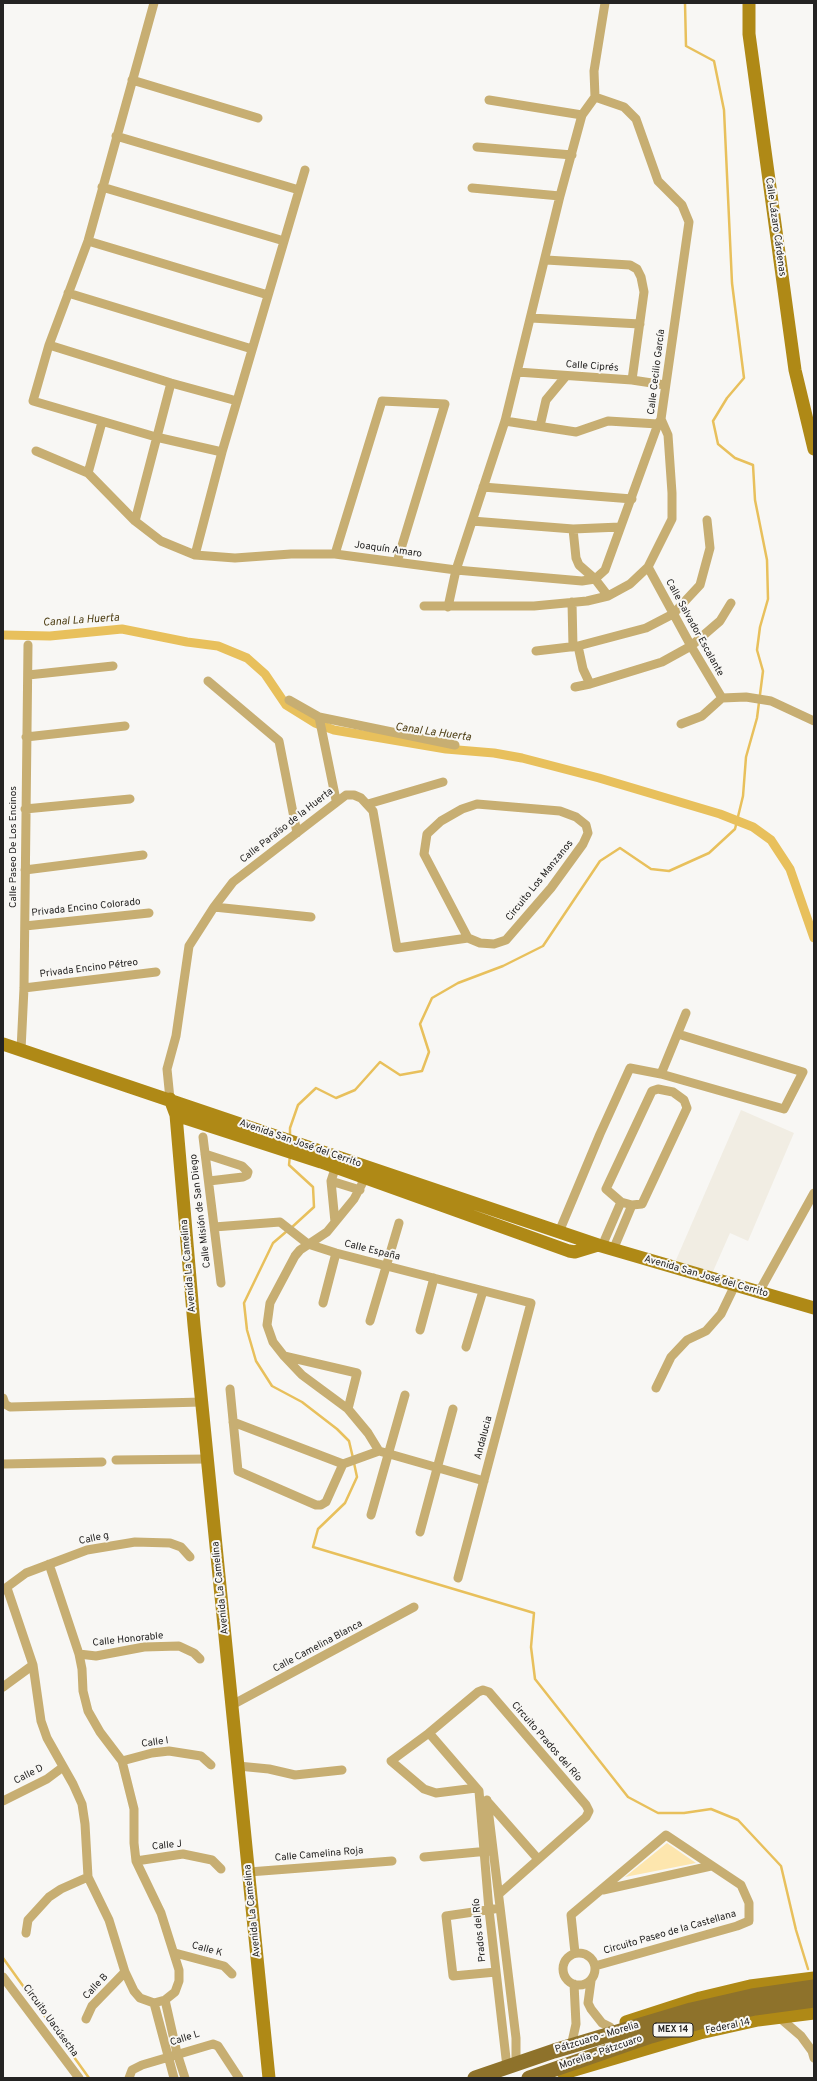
<!DOCTYPE html>
<meta charset="utf-8">
<style>
body{margin:0}
#map{position:relative;width:817px;height:2081px;overflow:hidden;background:#f8f7f4;font-family:Overpass,sans-serif}
canvas{display:block}
.frame{position:absolute;inset:0;border:4px solid #242322;pointer-events:none}
</style>
<div id="map">
<canvas width="817" height="2081"></canvas>
<div class="frame"></div>
</div>
<script>
const context = document.querySelector('canvas').getContext('2d');
context.lineJoin = 'round';
function fill(path, color) {
  context.fillStyle = color;
  context.fill(path, 'evenodd');
}
function toPath(rows) {
  const path = new Path2D();
  for (const r of rows) {
    if (r.length === 3) {
      path.moveTo(r[0] + r[2], r[1]);
      path.arc(r[0], r[1], r[2], 0, 2 * Math.PI);
      continue;
    }
    path.moveTo(r[0], r[1]);
    for (let i = 2; i < r.length; i += 2) path.lineTo(r[i], r[i + 1]);
  }
  return path;
}
function stroke(path, color, width, dash) {
  context.strokeStyle = color;
  context.lineWidth = width;
  context.lineCap = dash ? 'butt' : 'round';
  context.setLineDash(dash || []);
  context.stroke(path);
}
function label(font, color, halo, rows, align = 'center') {
  context.font = font + ' Overpass,sans-serif';
  context.lineWidth = 4;
  context.setLineDash([]);
  context.textBaseline = 'middle';
  context.strokeStyle = halo;
  context.fillStyle = color;
  for (const [text, x, y, turn = 0] of rows) {
    context.save();
    context.translate(x, y);
    context.rotate((+turn || 0) * Math.PI / 180);
    context.textAlign = isNaN(turn) ? turn : align;
    if (halo) context.strokeText(text, 0, 0);
    context.fillText(text, 0, 0);
    context.restore();
  }
}
fill(toPath([
 [741,1110,794,1133,748,1241,730,1233,711,1276,676,1260]
]), '#f1ede3');
fill(toPath([
 [667,1843,696,1863,625,1877]
]), '#fde6ae');
stroke(toPath([
 [290,1136,290,1128,298,1105,316,1088,336,1098,355,1090,380,1062,400,1075,422,1071,429,1052,420,1024,432,998,458,983,503,966,543,946,600,861,620,848,651,869,669,871,709,853,735,829,743,796,746,757,757,718,763,671,757,650,760,627,768,599,767,560,755,500,753,465,735,458,718,444,713,421,727,398,744,378,732,283,724,110,714,61,686,46,685,3],
 [290,1155,289,1165,313,1187,314,1207,291,1228],
 [287,1231,273,1243,244,1303,247,1330,256,1361,272,1386,302,1402,337,1429,349,1441,353,1458],
 [354,1463,357,1477,345,1503,318,1529,313,1547,534,1613,531,1647,535,1679,628,1797,658,1813,684,1813,711,1809,738,1820,781,1866,796,1930,808,1969],
 [3,1958,89,2078]
]), '#e8c05c', 2.5);
stroke(toPath([
 [3,635,50,636,122,629,187,642,218,646,247,658,265,674,286,705,315,723,334,730,446,749,494,753,522,758,599,778,720,814,753,827,771,840,790,869,814,938]
]), '#e8c05c', 9);
stroke(toPath([
 [154,3,88,241,49,345,33,401,156,437,222,452],
 [132,80,258,118],
 [489,100,582,115],
 [116,136,299,190],
 [477,147,572,155],
 [102,187,284,241],
 [472,188,560,196],
 [88,241,268,295],
 [546,260,630,265,637,269,641,277,644,292,632,380],
 [68,293,252,349],
 [531,318,640,324],
 [49,345,171,383,237,401],
 [517,372,632,380,665,385],
 [505,421,576,432,608,421,658,424],
 [540,426,546,400,566,376],
 [36,451,88,473,135,521,161,541,195,555,235,558,291,554,335,554,456,570,582,581,595,579,605,570,658,424,661,419],
 [88,473,102,422],
 [483,487,632,499],
 [135,521,171,383],
 [472,521,573,529,620,527],
 [573,529,576,558,579,565,595,579,608,596],
 [335,554,382,401,445,404,397,562],
 [195,555,222,452,305,170],
 [648,567,691,646,722,698],
 [572,602,573,647],
 [424,606,534,606,587,601,608,596,630,584,648,567,672,519,672,493,668,435,661,419,689,222,682,205,658,181,636,119,624,107,595,97],
 [448,607,456,570,505,421,560,196,582,115,595,97,594,71,605,3],
 [578,646,583,669,590,684],
 [536,651,578,646,646,628,673,614,700,585,710,548,707,520],
 [28,675,113,666],
 [208,681,279,741,297,833],
 [575,687,590,684,662,662,691,646,720,621,731,603],
 [722,698,746,697,771,701,814,721],
 [289,700,319,717,455,745],
 [319,717,336,800],
 [681,724,702,716,722,698],
 [26,737,125,726],
 [368,804,443,782],
 [477,804,560,811,576,817,586,825,588,833,583,844,551,888,506,940,494,944,480,943,468,938,424,854,427,834,441,821,462,809,477,804],
 [25,809,130,799],
 [25,870,143,855],
 [214,907,311,917],
 [25,926,149,913],
 [24,988,156,972],
 [21,1050,24,988,28,645],
 [661,1074,686,1013],
 [658,1089,673,1092,684,1100,687,1108,642,1204,632,1205,621,1202,606,1189,652,1091,658,1089],
 [170,1099,167,1069,176,1036,189,946,214,907,233,882,346,795,354,795,361,798,373,811,397,948,468,938],
 [203,1137,221,1283],
 [205,1154,242,1166,248,1172,247,1175,243,1177,209,1181],
 [363,1173,362,1184,354,1199,327,1232,300,1250,295,1256,270,1303,267,1325,273,1342,284,1356,302,1375,348,1409,368,1433,379,1451],
 [331,1181,360,1190],
 [335,1222,331,1181,337,1163],
 [214,1227,280,1222,308,1244,336,1253,531,1303,458,1578],
 [559,1232,600,1134,630,1068,661,1074,784,1109,803,1072,678,1034],
 [602,1246,621,1202],
 [613,1250,632,1205],
 [759,1292,814,1193],
 [323,1303,336,1253],
 [370,1321,399,1223],
 [420,1330,434,1278],
 [466,1347,483,1291],
 [284,1356,357,1373,348,1409],
 [656,1388,671,1357,687,1340,706,1331,721,1314,735,1285],
 [230,1389,238,1471,316,1505,321,1505,326,1502,343,1464],
 [3,1398,5,1404,10,1407,202,1402],
 [233,1422,343,1464],
 [116,1460,208,1459],
 [3,1464,102,1462],
 [343,1464,379,1451,484,1481],
 [371,1515,405,1395],
 [420,1532,453,1409],
 [7,1588,33,1665,41,1721,47,1738,73,1784,82,1804,85,1824,88,1877,109,1920,125,1972,134,1991,140,1998,154,2003,165,2000,175,1992,179,1981,179,1970,161,1913,136,1861,134,1843,134,1809,122,1761,100,1732,88,1711,83,1691,82,1669,79,1654,49,1564],
 [3,1590,26,1573,87,1550,135,1542,170,1543,181,1547,190,1557],
 [79,1654,96,1656,144,1647,179,1646,194,1653,200,1659],
 [3,1687,33,1665],
 [232,1705,414,1607],
 [429,1733,479,1791],
 [122,1761,152,1753,169,1751,201,1756,211,1765],
 [238,1766,269,1769,295,1775,342,1770],
 [476,1788,436,1793,424,1789,391,1761,429,1733,478,1692,483,1690,489,1692,586,1805,589,1811,586,1817,499,1894],
 [479,1791,489,1910,507,2067],
 [487,1800,516,2038,516,2064],
 [3,1801,47,1779,63,1767],
 [487,1801,538,1859],
 [424,1857,489,1851],
 [136,1861,183,1854,212,1860,221,1869],
 [249,1872,392,1861],
 [603,1890,711,1866],
 [494,1909,446,1916,453,1976,496,1972],
 [26,1933,28,1920,49,1897,61,1889,88,1877],
 [579,1969,16],
 [175,1953,224,1966,232,1974],
 [575,1953,571,1915,666,1835,741,1885,749,1903,749,1921,737,1926,595,1966],
 [3,1977,79,2078],
 [591,1981,588,2003,591,2009,602,2023,610,2027],
 [165,2000,177,2053,185,2078],
 [154,2003,174,2078],
 [780,2018,801,2036,812,2051,814,2058],
 [86,2019,92,2006,125,1972],
 [572,2042,576,2024,574,1984],
 [129,2078,132,2070,142,2065,213,2044,218,2046,239,2078]
]), '#c7ae72', 9);
stroke(toPath([
 [749,3,749,34,795,370,814,449],
 [3,1044,598,1245,814,1308],
 [170,1099,176,1115,194,1325,269,2078],
 [176,1115,321,1162,569,1251,575,1252,598,1245],
 [626,2022,700,1998,750,1986,814,1978],
 [561,2071,571,2071,700,2033,758,2020,814,2013]
]), '#af8916', 13);
stroke(toPath([
 [475,2078,554,2051,691,2010,752,1996,814,1987],
 [529,2078,651,2036,720,2016,755,2008,814,2000]
]), '#8e722b', 15);
for (const [x, y, w] of [
 [673,2030,40]
]) {
  const box = new Path2D();
  box.roundRect(x - w / 2, y - 7, w, 14, 3);
  context.fillStyle = '#f8f7f4';
  context.fill(box);
  stroke(box, '#242322', 1);
}
label('bold 9px', '#242322', null, [
 ["MEX 14",673,2030]
]);
label('10px', '#242322', '#f8f7f4', [
 ["Calle Lázaro Cárdenas",775,227,82],
 ["Calle Ciprés",592,367,4],
 ["Calle Cecilio García",657,372,-83],
 ["Joaquín Amaro",388,550,8],
 ["Calle Salvador Escalante",694,628,61],
 ["Calle Paraíso de la Huerta",287,826,-38],
 ["Calle Paseo De Los Encinos",14,847,-90],
 ["Circuito Los Manzanos",540,881,-51],
 ["Privada Encino Colorado",86,908,-6],
 ["Privada Encino Pétreo",89,969,-7],
 ["Avenida San José del Cerrito",300,1144,19],
 ["Calle Misión de San Diego",201,1211,-97],
 ["Calle España",372,1251,14],
 ["Avenida La Camelina",189,1266,-95],
 ["Avenida San José del Cerrito",706,1277,16],
 ["Andalucia",484,1438,-75],
 ["Calle g",94,1539,-12],
 ["Avenida La Camelina",221,1588,-96],
 ["Calle Honorable",128,1640,-6],
 ["Calle Camelina Blanca",318,1647,-28],
 ["Circuito Prados del Río",546,1742,49],
 ["Calle I",155,1743,-8],
 ["Calle D",29,1775,-27],
 ["Calle J",167,1846,-6],
 ["Calle Camelina Roja",319,1855,-5],
 ["Avenida La Camelina",253,1911,-96],
 ["Prados del Río",480,1930,-96],
 ["Circuito Paseo de la Castellana",670,1933,-16],
 ["Calle K",207,1950,15],
 ["Calle B",96,1987,-47],
 ["Circuito Uacúsecha",50,2021,54],
 ["Federal 14",728,2027,-12],
 ["Pátzcuaro - Morelia",597,2038,-17],
 ["Calle L",185,2039,-18],
 ["Morelia - Pátzcuaro",601,2053,-19]
]);
label('italic 11px', '#4b3b10', '#f8f7f4', [
 ["Canal La Huerta",81,621,-4],
 ["Canal La Huerta",433,733,8]
]);
</script>
